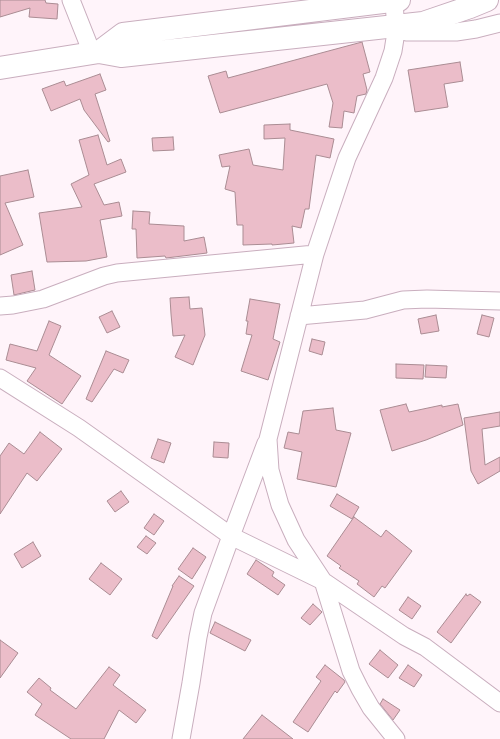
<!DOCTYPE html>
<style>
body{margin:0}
canvas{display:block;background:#fff4fa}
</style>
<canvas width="500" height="739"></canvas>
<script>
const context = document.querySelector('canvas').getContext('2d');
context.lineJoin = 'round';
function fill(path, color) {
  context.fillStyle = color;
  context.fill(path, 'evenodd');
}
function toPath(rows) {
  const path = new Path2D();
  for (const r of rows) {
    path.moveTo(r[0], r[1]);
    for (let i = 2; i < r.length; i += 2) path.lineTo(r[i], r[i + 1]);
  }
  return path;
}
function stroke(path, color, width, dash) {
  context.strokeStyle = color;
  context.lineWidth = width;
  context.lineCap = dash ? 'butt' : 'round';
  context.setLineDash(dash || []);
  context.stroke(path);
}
const building = toPath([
 [0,0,45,0,46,3,58,4,57,19,29,17,30,8,0,17,0,0],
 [362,42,370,72,363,74,367,90,366,94,357,96,354,113,344,111,342,128,329,127,333,103,327,84,220,113,208,76,226,71,228,78,362,42],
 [460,62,463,81,444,84,448,107,415,112,408,70,460,62],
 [100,74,106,90,95,94,110,141,108,142,84,110,80,99,51,111,42,89,64,81,66,86,100,74],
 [290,124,290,130,334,139,330,158,316,155,309,209,305,209,301,228,292,226,294,243,272,245,272,244,243,245,243,225,237,225,235,192,225,189,230,166,222,167,219,155,249,149,253,165,283,170,285,138,264,139,264,125,290,124],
 [98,135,107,165,121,159,126,172,94,184,104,205,119,202,122,216,100,220,107,257,86,261,47,262,39,213,82,207,71,184,89,175,79,140,98,135],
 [173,137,174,150,153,151,152,138,173,137],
 [28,170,34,197,5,203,23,245,0,255,0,176,28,170],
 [133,211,150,212,149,224,184,226,184,241,204,237,207,253,166,258,165,256,137,258,136,229,132,229,133,211],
 [32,271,35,290,14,295,11,275,32,271],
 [189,297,190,309,202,308,205,335,193,365,175,357,185,335,173,336,171,314,170,298,189,297],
 [250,299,280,304,273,339,280,342,268,380,241,371,252,335,246,334,248,321,246,321,250,299],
 [112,311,120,327,107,333,99,317,112,311],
 [436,315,439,331,421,334,418,319,436,315],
 [482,315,494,318,489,337,477,334,482,315],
 [49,321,61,326,49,355,81,376,62,404,27,381,36,368,6,360,10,344,37,351,49,321],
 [312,339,325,342,322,355,309,351,312,339],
 [106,351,129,360,123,373,114,369,92,402,86,399,106,351],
 [396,364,424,365,423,379,396,378,396,364],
 [426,365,447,366,446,378,425,377,426,365],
 [406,404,409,412,442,405,442,407,458,404,463,425,426,440,392,451,380,410,406,404],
 [333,408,336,430,351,433,336,487,297,479,302,452,284,448,288,432,299,434,303,411,333,408],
 [500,412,500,426,482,429,485,465,500,457,500,471,478,484,471,471,464,418,500,412],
 [40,432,62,449,37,481,27,473,0,514,0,456,9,443,24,454,40,432],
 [158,439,171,443,164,463,151,458,158,439],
 [214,442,229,443,228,458,213,457,214,442],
 [121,491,129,502,115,512,107,501,121,491],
 [337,494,359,507,352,519,330,506,337,494],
 [154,514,164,521,154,535,144,528,154,514],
 [354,517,381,537,386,530,412,551,385,588,382,586,374,597,357,584,359,581,339,568,341,566,327,556,354,517],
 [146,536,156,543,147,554,137,547,146,536],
 [33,542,41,556,22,568,14,554,33,542],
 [193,548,206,557,192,579,178,569,193,548],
 [256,560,274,572,272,576,285,585,278,595,247,574,256,560],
 [101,563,122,579,110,595,89,579,101,563],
 [179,576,194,586,157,639,152,636,173,586,172,586,179,576],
 [466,594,467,596,470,594,481,602,451,643,437,632,466,594],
 [408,597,421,606,412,619,399,610,408,597],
 [313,604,322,612,310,625,301,618,313,604],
 [215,622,251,640,245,651,210,633,215,622],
 [0,640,18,653,0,678,0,640],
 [380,650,398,665,388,678,369,664,380,650],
 [325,665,344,680,345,682,337,693,335,691,308,732,293,722,321,681,316,677,325,665],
 [408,665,422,675,414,687,399,678,408,665],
 [109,667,120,675,113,685,146,710,136,723,119,710,104,739,71,739,35,715,42,704,27,692,39,678,51,688,50,690,76,709,109,667],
 [383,699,400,710,393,720,380,704,383,699],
 [262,715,293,739,243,739,262,715]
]);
fill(building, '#ebbdc9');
stroke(building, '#aa8c93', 1);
const minor = toPath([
 [71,0,92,53],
 [394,1,396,32,393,51,384,78,347,158,315,254,268,439,270,470,280,505,296,540,323,581,404,636,425,647,500,703],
 [406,32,456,32,476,29,500,23],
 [0,306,13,305,43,299,104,276,117,273,315,254],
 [299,316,365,310,403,300,427,299,500,301],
 [0,378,79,428,231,536,323,581,351,671,360,689,371,708,396,739],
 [181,739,191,683,198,637,203,613,231,536,266,443]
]);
const major = toPath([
 [99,52,123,34,399,0],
 [0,68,99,52,121,56,423,23,470,7,487,0]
]);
stroke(minor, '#c9aebe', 19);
stroke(major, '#c9aebe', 24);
stroke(minor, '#fff', 17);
stroke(major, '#fff', 22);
</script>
